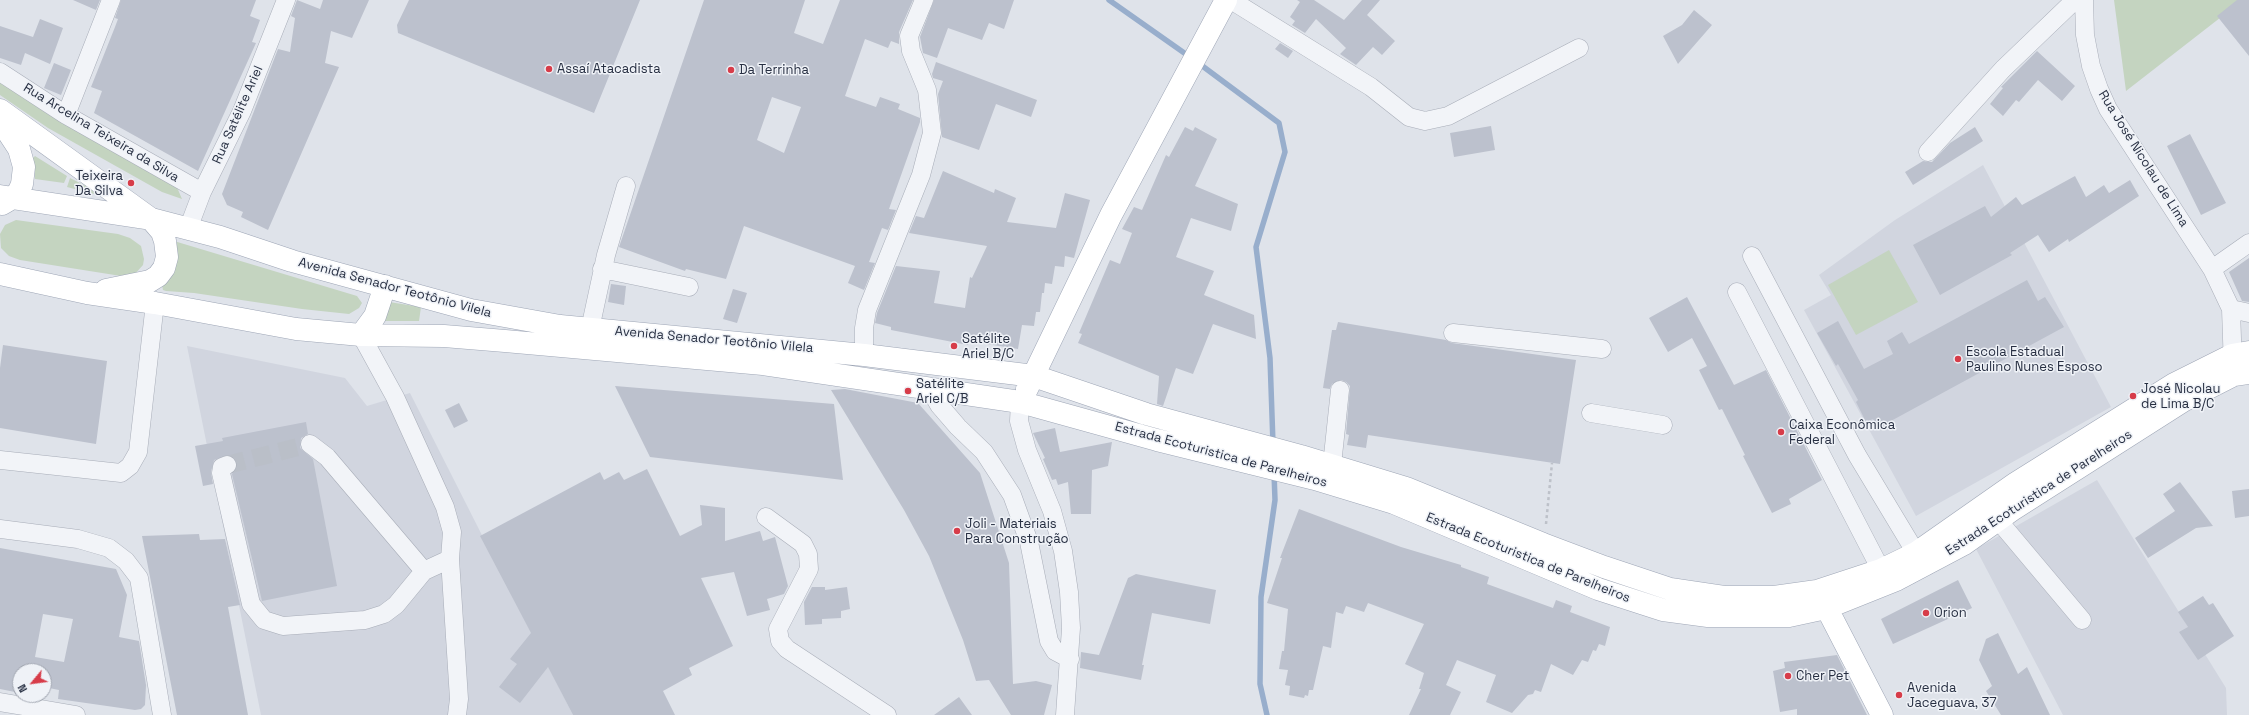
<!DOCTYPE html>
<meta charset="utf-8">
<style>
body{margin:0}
#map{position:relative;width:2249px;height:715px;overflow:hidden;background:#dfe3ea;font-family:"Space Grotesk",sans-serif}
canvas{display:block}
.north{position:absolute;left:12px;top:663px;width:40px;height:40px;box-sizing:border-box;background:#eff2f7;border:1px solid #9fa4af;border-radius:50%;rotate:241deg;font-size:11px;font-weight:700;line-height:16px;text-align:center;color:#272f42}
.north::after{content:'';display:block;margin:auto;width:14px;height:18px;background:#d73c49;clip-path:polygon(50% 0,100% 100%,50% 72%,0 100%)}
</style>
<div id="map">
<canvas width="2249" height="715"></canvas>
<div class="north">N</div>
</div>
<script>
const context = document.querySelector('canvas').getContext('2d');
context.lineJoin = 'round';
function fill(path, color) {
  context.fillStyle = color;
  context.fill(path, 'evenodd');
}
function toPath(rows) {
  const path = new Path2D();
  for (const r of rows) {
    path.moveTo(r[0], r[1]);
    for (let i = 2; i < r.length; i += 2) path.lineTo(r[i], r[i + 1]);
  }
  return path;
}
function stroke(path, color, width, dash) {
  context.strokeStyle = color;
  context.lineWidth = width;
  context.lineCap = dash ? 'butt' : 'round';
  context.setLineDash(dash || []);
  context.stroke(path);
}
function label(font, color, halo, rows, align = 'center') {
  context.font = font + ' "Space Grotesk",sans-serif';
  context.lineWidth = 3;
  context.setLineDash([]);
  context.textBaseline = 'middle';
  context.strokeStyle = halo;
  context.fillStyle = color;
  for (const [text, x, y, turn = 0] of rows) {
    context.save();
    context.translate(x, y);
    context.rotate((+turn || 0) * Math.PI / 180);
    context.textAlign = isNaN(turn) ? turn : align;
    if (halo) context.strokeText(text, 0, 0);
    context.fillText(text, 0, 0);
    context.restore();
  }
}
fill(toPath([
 [1983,165,2111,407,1916,516,1804,310,1831,295,1819,275,1895,220],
 [187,346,345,378,367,406,410,393,573,715,261,715],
 [2097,480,2226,688,2227,715,2063,715,1976,549]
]), '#d1d5df');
fill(toPath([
 [2114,0,2243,0,2126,91],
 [0,79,176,185,182,199,162,192,48,128,0,95],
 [35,156,67,176,64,183,35,179,33,158],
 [70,178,102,194,102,196,67,187],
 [16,220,118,234,130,238,141,246,144,259,143,265,134,275,121,276,20,260,9,256,1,248,0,234,5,225],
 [174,241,357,296,362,303,359,308,349,314,302,309,194,293,166,291,163,290,162,285],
 [1889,250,1918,302,1856,335,1828,285],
 [389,302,421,307,419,321,384,321]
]), '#c4d4c0');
stroke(toPath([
 [1109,0,1190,57],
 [1197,62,1279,123,1285,152,1256,247,1270,358,1273,444],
 [1267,715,1260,684,1261,597,1275,500,1274,473]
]), '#98aecc', 5.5);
fill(toPath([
 [73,0,100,0,96,10],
 [121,0,256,0,250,16,260,20,252,42,256,43,198,171,94,113,102,91,91,87,115,27,118,19,115,18],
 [297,0,320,9,323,0,369,0,352,38,331,31,325,63,339,67,268,230,241,217,243,212,227,205,222,194,278,49,290,52,295,18,291,16],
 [409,0,640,0,594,113,398,33,397,25],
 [704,0,805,0,794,33,823,44,840,0,913,0,899,32,899,44,891,41,888,48,865,39,845,96,876,107,880,97,900,104,898,109,920,118,920,122,889,209,896,210,888,230,882,228,869,262,875,263,864,290,848,283,855,266,744,226,726,279,686,269,685,271,619,247],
 [772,97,801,107,784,153,757,140],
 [934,0,1014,0,1004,29,989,23,982,40,948,28,937,58,923,53,920,37],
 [1297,0,1314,0,1344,20,1362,0,1380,0,1367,15,1395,41,1382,55,1373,47,1356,65,1340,54,1346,48,1316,19,1305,33,1292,25,1295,21,1290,17,1300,2],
 [2237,0,2249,0,2249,56,2217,16],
 [1694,10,1712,25,1678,64,1663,36,1682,25],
 [40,19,63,28,50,64,25,53,21,65,0,58,0,26,33,37],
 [1280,43,1293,51,1288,58,1275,49],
 [2037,51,2075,86,2062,101,2038,80,2019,102,2016,100,2003,116,1990,104,2003,88,2001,87],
 [936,62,1037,100,1031,117,996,104,979,150,942,137,938,94,943,81,933,78,932,74],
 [54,63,71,70,61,95,44,88],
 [1491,126,1495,150,1454,157,1450,133],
 [1185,127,1193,131,1195,127,1217,139,1195,186,1238,204,1231,231,1191,218,1176,257,1214,271,1204,295,1254,315,1256,339,1213,324,1193,374,1176,368,1163,406,1157,404,1159,376,1078,343,1082,334,1079,333,1110,260,1120,264,1132,233,1122,229,1134,207,1142,210,1166,155,1169,157],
 [1975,127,1983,141,1913,185,1905,172,1923,161,1932,162,1950,143],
 [2190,134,2226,203,2201,215,2167,146],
 [943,171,994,193,995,189,1016,198,1007,222,1056,228,1065,193,1090,200,1074,258,1065,256,1064,267,1055,266,1052,284,1045,283,1044,293,1042,293,1040,312,1036,312,1034,326,1022,325,1018,349,969,341,968,345,891,330,891,327,875,323,877,313,896,266,940,271,934,303,965,308,970,277,972,278,987,246,909,233,916,216,924,218],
 [2075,176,2086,197,2104,185,2109,193,2130,180,2139,196,2069,242,2068,239,2049,252,2038,235,2010,253,2012,255,1940,295,1913,245,1985,206,1991,217,2016,197,2022,205],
 [2249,258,2249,302,2242,301,2229,272],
 [2027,280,2038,301,2045,297,2064,327,1878,428,1873,419,1866,422,1856,402,1858,400,1838,364,1836,366,1817,333,1838,321,1864,369,1893,354,1887,341,1902,332,1909,344],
 [611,284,626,286,624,305,608,302],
 [733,289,747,293,737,323,723,319],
 [1687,297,1734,385,1766,370,1822,480,1789,499,1791,504,1772,513,1743,456,1745,455,1722,409,1719,410,1699,370,1707,366,1692,338,1668,352,1649,318],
 [1338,322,1446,340,1452,343,1576,360,1560,464,1368,435,1366,448,1347,445,1349,435,1346,434,1350,386,1346,382,1341,380,1332,384,1330,389,1323,388,1332,330,1336,330],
 [3,345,107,361,96,444,0,428,0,368],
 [615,386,834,404,843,480,650,457],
 [845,389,918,403,980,473,1009,563,1013,684,1036,681,1052,685,1044,715,1011,715,989,680,976,681,963,640,929,556,904,510,831,390],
 [459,403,468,421,454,428,445,410],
 [306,422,308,434,301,438,300,448,313,459,337,586,262,601,232,474,237,467,237,461,228,455,214,460,211,472,213,484,203,486,195,446,223,441,222,438],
 [1055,428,1060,452,1112,442,1108,466,1092,470,1091,514,1071,514,1068,482,1058,485,1056,479,1052,480,1043,459,1045,458,1033,433],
 [647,469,680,536,702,525,700,505,725,508,725,541,760,531,763,541,775,537,788,586,784,594,767,599,770,610,747,616,734,572,701,578,733,646,689,668,692,675,663,691,675,715,573,715,548,667,520,703,499,687,517,664,510,659,531,633,480,536,600,472,604,480,619,472,624,480],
 [2180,482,2213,526,2196,528,2148,558,2135,538,2175,511,2163,494],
 [2249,489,2249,516,2235,518,2232,491],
 [1299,509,1401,547,1461,565,1461,567,1489,577,1487,584,1553,608,1556,600,1572,606,1570,612,1610,627,1605,646,1599,644,1596,651,1593,650,1588,662,1582,660,1573,675,1551,664,1541,692,1535,690,1533,694,1528,695,1512,713,1486,702,1496,675,1457,660,1446,685,1461,692,1450,715,1409,715,1421,689,1419,689,1424,673,1405,664,1424,624,1368,603,1364,612,1346,606,1343,614,1336,612,1331,648,1323,646,1313,690,1309,690,1308,696,1305,695,1304,698,1289,695,1290,686,1285,685,1288,670,1279,669,1282,651,1284,651,1288,609,1267,603,1282,558,1280,558],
 [199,534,200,540,225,539,240,605,228,607,248,715,177,715,142,536],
 [0,548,116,569,127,595,119,637,139,641,146,685,145,705,141,709,135,710,58,699,59,690,44,687,44,671,20,671,20,693,0,689],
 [43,614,73,619,64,662,35,657],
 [1136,574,1216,590,1210,624,1152,613,1142,665,1144,665,1141,680,1080,668,1081,652,1099,655,1128,578],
 [1958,580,1972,608,1893,644,1881,619],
 [812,587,825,587,825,590,847,587,850,609,841,611,841,618,822,619,822,624,805,625,804,602],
 [2203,596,2209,605,2213,603,2234,636,2198,660,2179,632,2188,627,2178,612],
 [1998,633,2018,674,2027,667,2050,715,2001,715,1986,691,1992,686,1979,660,1986,639],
 [1837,655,1867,715,1797,715,1797,709,1780,712,1773,671,1785,668,1784,662],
 [959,697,972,715,934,715]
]), '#bcc1cd');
stroke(toPath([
 [227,465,310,444]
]), '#babfc8', 18, [18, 9]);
const minor = toPath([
 [1231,0,1371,87,1409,117,1425,121,1448,116,1579,48],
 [2084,0,2085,35,2091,66,2099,89,2108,109,2212,269,2231,309,2233,368],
 [0,72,66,115,202,192],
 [66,115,111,0],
 [1928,152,2003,69,2075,0],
 [188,229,202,192,242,111,286,0],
 [1752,256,1857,455,1916,553],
 [602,269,689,287],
 [2212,269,2249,243],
 [1737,292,1881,570],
 [2231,309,2249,313],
 [590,329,606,255,626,186],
 [1453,333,1602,349],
 [361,335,395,397,445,507,452,532,450,559,459,699,457,715],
 [864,355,864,328,867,310,921,175,932,133,927,90,911,51,909,36,924,0],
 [929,388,939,405,958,427,984,452,1012,495,1029,542,1049,641,1055,651,1070,659],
 [1020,402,1019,421,1027,450,1052,511,1063,551,1069,592,1071,628,1065,715],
 [1591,413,1663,425],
 [310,444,327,457,424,571],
 [0,460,121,473,130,466,138,452,155,303],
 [227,465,222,467,221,473,251,604,264,620,283,626,365,620,384,614,396,605,424,571,450,559],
 [1332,465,1340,390],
 [766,517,803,544,808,554,809,569,778,629,780,641,787,649,887,715],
 [1998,520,2082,620],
 [0,529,78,539,109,548,126,561,139,578,162,715],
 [0,702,76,715]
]);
const major = toPath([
 [0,110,151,219,162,232,165,241,167,257,164,268,158,276,150,281,106,290],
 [0,120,19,149,24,167,22,184,19,191,14,197,2,204],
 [0,196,151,219,220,237,292,261,471,310,560,326,864,355,1034,376,1146,414,1301,456,1406,488,1543,544,1604,567,1670,589,1724,597,1774,597,1817,591,1881,570,1916,553,2016,483,2174,384,2232,355,2249,352],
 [0,274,87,293,155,303,296,329,361,335,444,336,505,341,763,364,1020,402,1157,440,1315,479,1394,503,1598,589,1663,610,1708,616,1789,616,1826,608,1896,580,1964,544,2012,510,2183,401,2234,375,2249,373],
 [361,335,375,316,385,286],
 [1027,389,1111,215,1226,0],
 [1820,595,1882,715]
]);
stroke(minor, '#a8adb8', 19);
stroke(major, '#9ea6b6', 23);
stroke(toPath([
 [1546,524,1552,463]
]), '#bdc1c9', 2.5, [3, 3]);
stroke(minor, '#f2f4f8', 18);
stroke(major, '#fff', 22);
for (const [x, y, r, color] of [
 [549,69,4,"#d73c49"],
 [731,70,4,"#d73c49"],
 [131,183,4,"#d73c49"],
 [954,346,4,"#d73c49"],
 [1958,359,4,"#d73c49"],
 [908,391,4,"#d73c49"],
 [2133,396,4,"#d73c49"],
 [1781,432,4,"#d73c49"],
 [957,531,4,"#d73c49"],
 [1926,613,4,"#d73c49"],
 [1788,676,4,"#d73c49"],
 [1899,695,4,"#d73c49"]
]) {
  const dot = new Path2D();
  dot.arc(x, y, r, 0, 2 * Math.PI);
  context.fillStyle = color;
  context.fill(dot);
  stroke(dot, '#eff2f7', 1.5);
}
label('13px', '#272f42', '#eff2f7', [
 ["Assaí Atacadista",557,69],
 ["Da Terrinha",739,70],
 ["Teixeira",123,176,"right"],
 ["Da Silva",123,191,"right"],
 ["Satélite",962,339],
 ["Ariel B/C",962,354],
 ["Escola Estadual",1966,352],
 ["Paulino Nunes Esposo",1966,367],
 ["Satélite",916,384],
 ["Ariel C/B",916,399],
 ["José Nicolau",2141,389],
 ["de Lima B/C",2141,404],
 ["Caixa Econômica",1789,425],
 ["Federal",1789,440],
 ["Joli - Materiais",965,524],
 ["Para Construção",965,539],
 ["Orion",1934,613],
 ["Cher Pet",1796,676],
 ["Avenida",1907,688],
 ["Jaceguava, 37",1907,703]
], 'left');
label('13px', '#272f42', '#eff2f7', [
 ["Rua Satélite Ariel",238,115,-66],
 ["Rua Arcelina Teixeira da Silva",101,133,31],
 ["Rua José Nicolau de Lima",2143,159,58],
 ["Avenida Senador Teotônio Vilela",395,288,15],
 ["Avenida Senador Teotônio Vilela",714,340,5],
 ["Estrada Ecoturistica de Parelheiros",1221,455,15],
 ["Estrada Ecoturistica de Parelheiros",2039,493,-33],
 ["Estrada Ecoturistica de Parelheiros",1528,558,22]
]);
</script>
